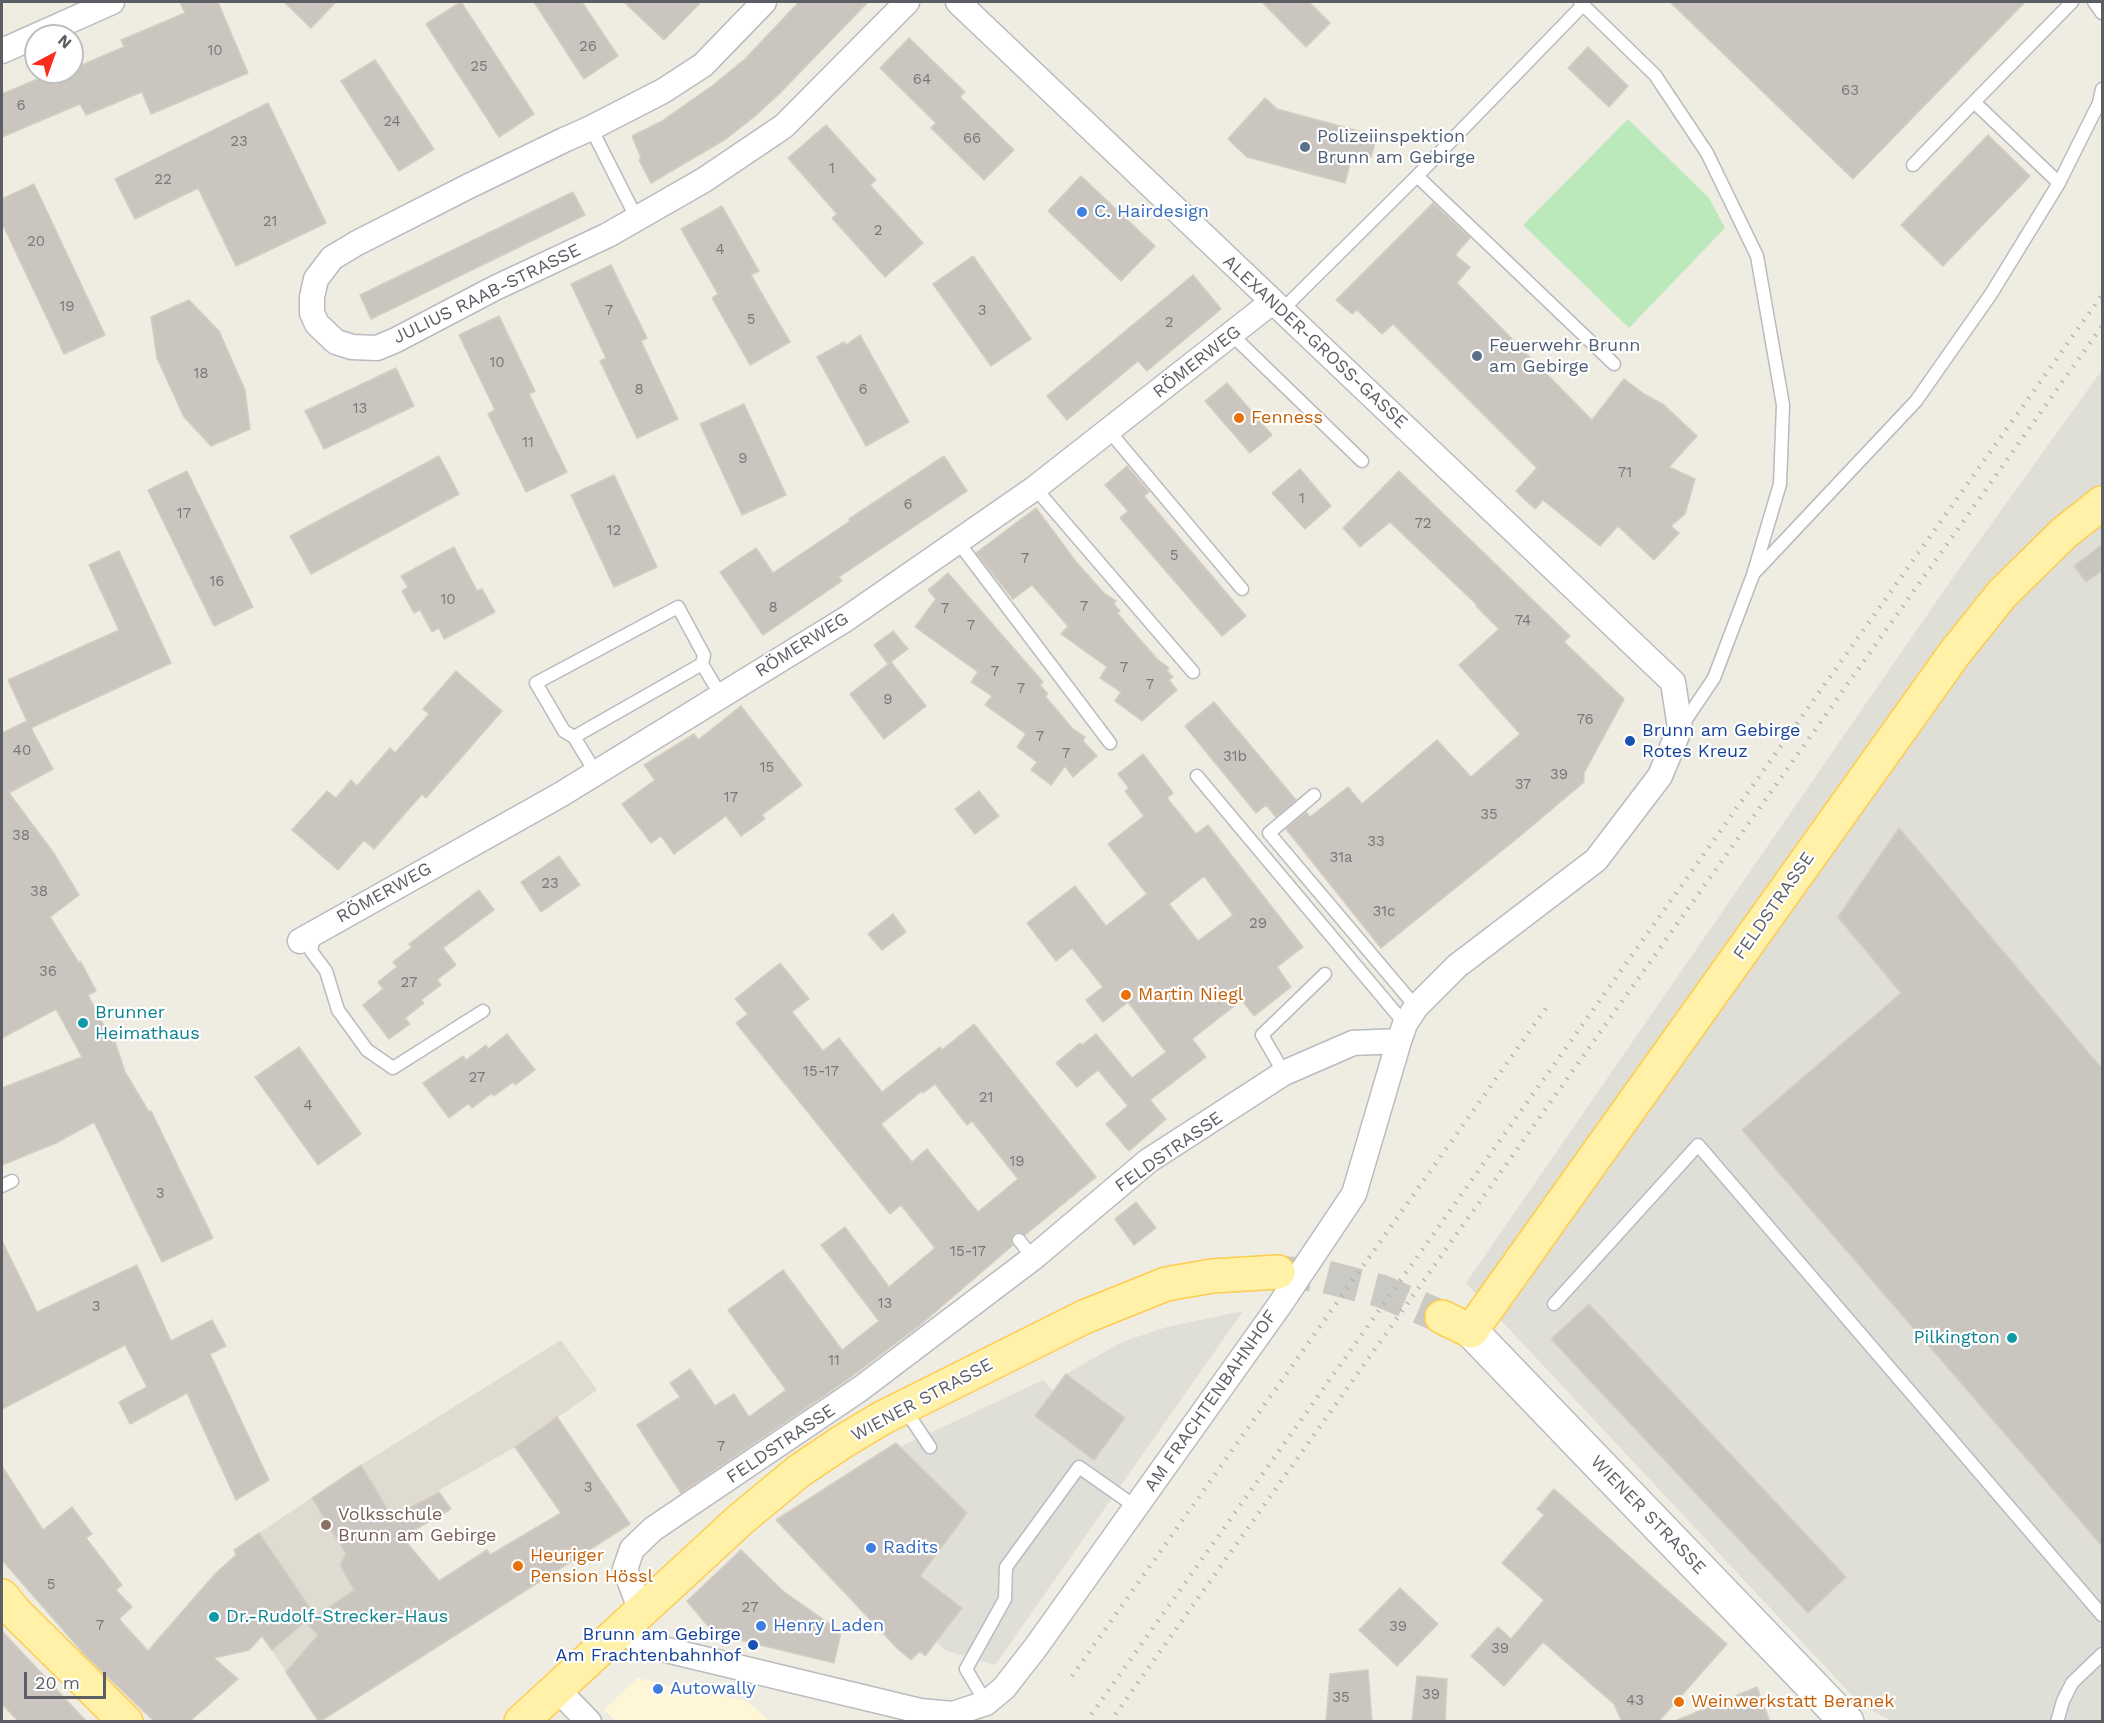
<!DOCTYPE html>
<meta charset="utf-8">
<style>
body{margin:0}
#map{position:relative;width:2104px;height:1723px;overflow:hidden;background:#efece2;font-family:"Work Sans",sans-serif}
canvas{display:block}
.frame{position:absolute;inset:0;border:3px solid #5b5f65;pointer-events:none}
.north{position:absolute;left:24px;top:24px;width:60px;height:60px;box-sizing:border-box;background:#fff;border:2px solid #bdbfc1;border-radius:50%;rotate:41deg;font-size:16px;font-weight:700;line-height:24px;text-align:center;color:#5b5f65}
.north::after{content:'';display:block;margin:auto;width:21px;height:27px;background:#f92e1e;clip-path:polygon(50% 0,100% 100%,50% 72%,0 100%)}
.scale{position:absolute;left:24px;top:1672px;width:82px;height:27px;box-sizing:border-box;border:3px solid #5b5f65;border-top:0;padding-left:8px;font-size:18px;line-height:21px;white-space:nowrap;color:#5b5f65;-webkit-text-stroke:4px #fff;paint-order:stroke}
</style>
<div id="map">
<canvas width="2104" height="1723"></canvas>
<div class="frame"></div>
<div class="north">N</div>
<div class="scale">20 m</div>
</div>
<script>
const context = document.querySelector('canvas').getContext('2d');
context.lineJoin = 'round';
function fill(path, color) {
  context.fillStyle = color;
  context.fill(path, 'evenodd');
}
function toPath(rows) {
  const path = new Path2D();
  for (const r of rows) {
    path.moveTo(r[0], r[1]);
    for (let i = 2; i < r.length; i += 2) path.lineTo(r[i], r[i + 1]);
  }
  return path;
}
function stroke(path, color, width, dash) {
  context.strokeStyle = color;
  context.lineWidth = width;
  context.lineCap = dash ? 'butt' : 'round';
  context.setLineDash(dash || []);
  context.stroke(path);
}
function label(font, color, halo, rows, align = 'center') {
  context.font = font + ' "Work Sans",sans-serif';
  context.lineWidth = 4.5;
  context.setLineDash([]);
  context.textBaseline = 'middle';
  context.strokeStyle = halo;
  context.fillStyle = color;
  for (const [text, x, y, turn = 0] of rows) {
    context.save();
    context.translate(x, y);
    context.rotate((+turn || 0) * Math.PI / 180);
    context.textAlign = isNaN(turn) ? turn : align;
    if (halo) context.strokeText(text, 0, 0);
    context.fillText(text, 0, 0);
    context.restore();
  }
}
fill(toPath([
 [637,1678,747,1701,769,1721,616,1721,604,1710]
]), '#fff6d7');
fill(toPath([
 [2102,370,2102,1721,1892,1721,1861,1705,1466,1283,1954,576],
 [1243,1311,995,1665,945,1650,897,1607,900,1447,1043,1380,1053,1391,1066,1374,1122,1342,1167,1327]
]), '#dfded7');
fill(toPath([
 [561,1340,597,1390,515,1447,392,1517,448,1640,319,1721,219,1571,238,1557,234,1550,259,1533,361,1465]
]), '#dfdbd1');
fill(toPath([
 [1628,119,1709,198,1725,228,1629,328,1523,225]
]), '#bce9bc');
const building = toPath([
 [180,2,218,2,248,73,151,114,142,92,86,115,80,104,2,137,2,94,40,78,37,72,72,72,72,69,124,47,121,40,185,13,180,2],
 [284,2,336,2,311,28,284,2],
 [461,2,534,114,499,137,426,24,461,2],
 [534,2,582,2,618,56,584,79,534,2],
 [624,2,701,2,664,40,624,2],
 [799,2,868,2,779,94,755,116,726,139,651,183,639,160,641,158,632,136,662,121,712,86,745,59,799,2],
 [1262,2,1309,2,1330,23,1306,47,1262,2],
 [1670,2,2025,2,1853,179,1670,2],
 [909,38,965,92,960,97,1014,150,984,180,931,128,936,123,880,68,909,38],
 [1588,47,1628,86,1609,107,1568,68,1588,47],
 [375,60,434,149,399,171,341,81,375,60],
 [1265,98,1277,109,1377,136,1371,157,1362,155,1360,163,1351,160,1345,183,1247,157,1228,139,1265,98],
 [268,103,326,223,236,266,198,188,135,219,115,179,268,103],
 [826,125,876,180,870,185,923,243,885,277,832,218,837,214,788,158,826,125],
 [1988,135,2030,176,1943,266,1901,225,1988,135],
 [1081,176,1155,246,1121,281,1048,211,1081,176],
 [34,184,105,335,64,354,2,223,2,199,34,184],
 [573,192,585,215,371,319,360,295,573,192],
 [1433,203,1470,238,1455,255,1470,267,1457,283,1592,420,1624,379,1644,394,1664,405,1697,436,1669,467,1695,479,1685,514,1671,526,1679,533,1654,560,1618,526,1600,546,1543,500,1535,509,1516,491,1537,468,1393,324,1382,334,1357,310,1352,314,1336,300,1433,203],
 [722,206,759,271,751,275,790,342,750,365,712,298,718,294,681,229,722,206],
 [973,256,1031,339,991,366,933,284,973,256],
 [611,265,647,338,641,341,678,419,637,438,600,361,606,358,571,284,611,265],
 [1193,275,1221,309,1147,371,1138,361,1067,420,1047,396,1193,275],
 [189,300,219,331,245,390,250,429,211,446,184,417,157,358,151,317,189,300],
 [499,316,535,391,529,394,567,472,526,492,488,414,495,410,459,335,499,316],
 [860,335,909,422,866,446,817,357,844,342,846,345,860,335],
 [396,368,414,406,324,449,305,411,396,368],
 [1227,383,1272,435,1250,453,1205,401,1227,383],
 [744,404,786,495,742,515,700,424,744,404],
 [439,456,459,494,311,574,290,536,439,456],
 [944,456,967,491,839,577,842,581,763,635,720,572,756,548,773,573,850,521,849,519,944,456],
 [1127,466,1149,492,1144,496,1246,616,1222,636,1120,518,1128,511,1105,485,1127,466],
 [1300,469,1331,506,1305,529,1272,493,1300,469],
 [187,471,253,607,214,626,148,490,187,471],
 [1399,471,1570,636,1564,642,1624,699,1584,773,1584,782,1520,836,1381,948,1286,829,1306,812,1310,817,1348,787,1362,804,1437,740,1471,777,1520,734,1459,665,1499,629,1476,606,1477,605,1390,522,1360,547,1343,528,1399,471],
 [614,475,657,567,614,587,571,495,614,475],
 [1036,508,1077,563,1104,593,1116,601,1114,604,1120,611,1117,613,1157,659,1169,668,1167,671,1173,677,1169,680,1177,690,1142,721,1115,701,1121,692,1100,678,1107,667,1061,634,1068,626,1032,585,1013,599,976,553,1036,508],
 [2103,544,2103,570,2086,582,2074,566,2103,544],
 [454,547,477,591,482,589,495,612,444,639,439,628,432,632,420,610,414,613,402,591,408,587,401,576,454,547],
 [119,551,171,663,31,728,53,769,9,793,53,852,79,895,50,917,79,963,81,962,96,991,88,995,113,1043,115,1042,125,1072,149,1112,151,1111,213,1238,162,1262,94,1122,56,1143,2,1165,2,1088,82,1057,56,1009,2,1038,2,733,27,721,8,680,119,630,89,565,119,551],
 [948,573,1043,682,1040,685,1048,694,1045,696,1072,728,1085,737,1083,741,1097,756,1073,777,1065,766,1051,785,1031,770,1037,762,1017,747,1026,734,985,705,992,696,971,682,978,672,915,627,936,599,928,590,948,573],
 [893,631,908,649,888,664,874,645,893,631],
 [891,662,926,706,884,739,850,694,891,662],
 [456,671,502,711,426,798,422,794,374,849,364,840,338,870,292,830,327,791,336,798,351,780,357,786,390,748,395,753,429,714,423,709,456,671],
 [1214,702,1296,800,1276,817,1266,805,1256,813,1185,726,1214,702],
 [741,706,802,785,762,815,765,819,741,836,726,816,674,854,661,836,651,843,622,804,655,780,644,765,694,734,698,740,741,706],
 [1143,754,1173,793,1167,798,1196,834,1208,825,1303,947,1277,967,1291,987,1254,1016,1242,1000,1192,1039,1206,1057,1150,1100,1166,1119,1129,1151,1106,1124,1128,1106,1098,1070,1077,1087,1056,1063,1080,1043,1082,1045,1096,1034,1132,1078,1166,1052,1128,1002,1103,1022,1086,1000,1103,987,1072,948,1056,961,1027,923,1075,886,1106,926,1147,894,1108,844,1144,816,1125,791,1129,788,1118,774,1143,754],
 [1204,876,1233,915,1198,941,1169,904,1204,876],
 [979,791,999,816,975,834,955,809,979,791],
 [1899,828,2103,1070,2103,1547,1742,1130,1901,993,1838,917,1899,828],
 [559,856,580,885,541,912,521,882,559,856],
 [479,890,494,910,443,948,456,965,437,980,441,985,421,1000,424,1003,405,1018,410,1024,389,1039,363,1005,383,989,378,982,397,967,393,962,412,947,409,944,479,890],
 [893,914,906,932,882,950,868,934,893,914],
 [780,963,809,999,792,1012,823,1051,839,1038,882,1092,940,1047,942,1050,974,1024,1096,1177,1025,1235,1018,1232,1014,1234,1011,1241,1013,1245,920,1325,847,1380,681,1493,637,1425,680,1397,670,1383,690,1369,715,1406,734,1394,749,1417,786,1390,728,1310,783,1270,842,1350,879,1321,821,1245,845,1227,889,1287,935,1248,901,1205,890,1214,736,1023,748,1014,735,999,780,963],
 [935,1084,967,1125,972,1121,1018,1179,978,1212,927,1149,912,1162,881,1124,922,1091,923,1093,935,1084],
 [507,1034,535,1070,515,1085,513,1082,494,1096,492,1093,472,1108,469,1103,449,1118,423,1083,463,1056,466,1060,486,1045,488,1049,507,1034],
 [299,1047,361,1134,318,1165,255,1077,299,1047],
 [1136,1202,1156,1228,1134,1245,1115,1219,1136,1202],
 [2,1241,37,1312,137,1265,171,1341,212,1320,226,1346,210,1354,269,1480,236,1500,187,1393,130,1424,119,1402,147,1387,125,1345,2,1409,2,1241],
 [1589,1304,1846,1577,1808,1613,1551,1339,1589,1304],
 [1066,1374,1125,1418,1094,1460,1035,1416,1066,1374],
 [557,1417,630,1524,319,1722,286,1672,318,1635,306,1623,354,1590,340,1565,346,1554,312,1498,361,1465,392,1517,439,1492,451,1509,402,1537,439,1581,487,1550,490,1555,561,1513,515,1447,557,1417],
 [896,1443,967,1513,920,1576,962,1608,925,1656,920,1651,911,1660,897,1648,776,1520,896,1443],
 [2,1466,43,1530,72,1507,92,1534,86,1538,122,1585,116,1590,132,1607,119,1619,148,1651,215,1574,236,1555,234,1550,259,1533,314,1614,272,1650,262,1636,249,1650,214,1658,238,1679,189,1722,155,1722,86,1656,2,1560,2,1466],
 [1554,1489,1727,1644,1658,1722,1622,1722,1614,1704,1543,1642,1504,1686,1471,1656,1498,1627,1511,1639,1544,1600,1502,1563,1544,1515,1537,1509,1554,1489],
 [741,1550,783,1591,841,1632,834,1663,715,1634,702,1619,687,1601,741,1550],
 [1400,1588,1438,1624,1397,1666,1359,1630,1400,1588],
 [2,1631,87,1722,19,1722,2,1704,2,1631],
 [1368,1670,1372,1722,1326,1722,1330,1674,1368,1670],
 [1417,1676,1447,1679,1445,1722,1412,1722,1417,1676],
 [1757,1687,1770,1722,1675,1722,1675,1721,1757,1687]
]);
fill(building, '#cac6bf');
stroke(building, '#d4cec0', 1.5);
stroke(toPath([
 [1278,1272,1323,1276,1381,1291,1442,1317]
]), '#cac9c3', 33, [33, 16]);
const lane = toPath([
 [1580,2,1655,75,1707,153,1757,256,1783,405,1780,484,1753,575,1714,678,1681,727],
 [2094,2,2102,13],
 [591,128,637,219],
 [1913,165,1974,102],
 [1417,176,1583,5],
 [2059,183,1974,102,2072,2],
 [1281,311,1417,176,1614,364],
 [1232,335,1362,461],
 [1109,431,1242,589],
 [1035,488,1193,672],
 [958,542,1110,743],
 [1756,571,1916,401,1991,294,2059,183,2099,103,2102,89],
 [574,737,564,731,536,683,678,607,704,655,702,664],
 [596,773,574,737,702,664,721,696],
 [1197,776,1405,1024],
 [1314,795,1269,833,1416,1007],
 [315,933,311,951,326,971,338,1010,367,1050,393,1068,483,1011],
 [1284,1073,1262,1035,1325,974],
 [2,1186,12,1181],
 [1019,1240,1033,1258],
 [1554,1304,1698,1145,2102,1615],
 [904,1408,930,1447],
 [986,1703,966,1669,1005,1599,1006,1567,1079,1467,1136,1507],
 [2057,1722,2063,1701,2072,1683,2102,1654]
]);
const street = toPath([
 [764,2,703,65,663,91,591,128,564,140,469,186,357,243,332,258,316,279,312,297,312,313,317,324,336,342,352,347,377,348,396,340,495,288,608,235,704,180,784,126,907,2],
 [2,51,112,2],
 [300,941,560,795,846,619,1035,488,1272,302],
 [641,1611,625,1569,632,1549,653,1529,860,1389,1033,1258,1148,1161,1284,1073,1353,1043,1399,1041],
 [619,1632,654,1647,920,1711,953,1714,986,1703,1004,1688,1036,1647,1279,1306,1354,1194,1399,1041,1405,1024,1416,1007,1457,966,1596,860,1660,776,1680,728,1673,682,958,2],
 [557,1689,589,1722]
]);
const secondary = toPath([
 [1471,1331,1847,1722]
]);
const primary = toPath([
 [1442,1317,1471,1331,1954,654,2002,594,2064,533,2102,503],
 [2,1596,15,1612,126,1722],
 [521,1722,741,1519,799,1471,842,1442,882,1418,1084,1317,1166,1284,1212,1276,1278,1272]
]);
stroke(lane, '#b8bbc0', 15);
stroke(street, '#b8bbc0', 27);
stroke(secondary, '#b8bcc2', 36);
stroke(primary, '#ffcc4c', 36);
stroke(lane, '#fff', 12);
stroke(street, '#fff', 24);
stroke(secondary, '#fff', 33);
stroke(primary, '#fff1a7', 33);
stroke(toPath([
 [1072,1676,1546,1008],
 [1086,1722,2102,295],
 [1110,1722,2102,326]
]), '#b4b5b6', 4.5, [1.5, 8]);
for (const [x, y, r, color] of [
 [1305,147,6,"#5c6f8a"],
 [1082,212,6,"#3f7fe0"],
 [1477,356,6,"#5c6f8a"],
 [1239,418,6,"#e8710a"],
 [1630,741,6,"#1a4fb4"],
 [1126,995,6,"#e8710a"],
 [83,1023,6,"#0f9aa8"],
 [2012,1338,6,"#0f9aa8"],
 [326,1525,6,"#8d6e63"],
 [871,1548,6,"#3f7fe0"],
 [518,1566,6,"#e8710a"],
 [214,1617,6,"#0f9aa8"],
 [761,1626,6,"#3f7fe0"],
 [753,1645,6,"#1a4fb4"],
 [658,1689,6,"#3f7fe0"],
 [1679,1702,6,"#e8710a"]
]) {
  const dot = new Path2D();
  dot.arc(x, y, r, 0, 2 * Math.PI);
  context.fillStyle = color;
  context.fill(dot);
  stroke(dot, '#fff', 2);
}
label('15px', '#77797c', null, [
 ["26",588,47],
 ["10",215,51],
 ["25",479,67],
 ["64",922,80],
 ["63",1850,91],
 ["6",21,106],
 ["24",392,122],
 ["66",972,139],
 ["23",239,142],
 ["1",832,169],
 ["22",163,180],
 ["21",270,222],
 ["2",878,231],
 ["20",36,242],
 ["4",720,250],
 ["19",67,307],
 ["7",609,311],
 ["3",982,311],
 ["5",751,320],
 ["2",1169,323],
 ["10",497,363],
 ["18",201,374],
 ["8",639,390],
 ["6",863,390],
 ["13",360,409],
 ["11",528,443],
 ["9",743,459],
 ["71",1625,473],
 ["1",1302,499],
 ["6",908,505],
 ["17",184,514],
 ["72",1423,524],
 ["12",614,531],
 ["5",1174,556],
 ["7",1025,559],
 ["16",217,582],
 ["10",448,600],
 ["7",1084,607],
 ["8",773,608],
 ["7",945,609],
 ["74",1523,621],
 ["7",971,626],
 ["7",1124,668],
 ["7",995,672],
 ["7",1150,685],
 ["7",1021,689],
 ["9",888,700],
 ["76",1585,720],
 ["7",1040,737],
 ["40",22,751],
 ["7",1066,754],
 ["31b",1235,757],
 ["15",767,768],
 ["39",1559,775],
 ["37",1523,785],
 ["17",731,798],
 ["35",1489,815],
 ["38",21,836],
 ["33",1376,842],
 ["31a",1341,858],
 ["23",550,884],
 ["38",39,892],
 ["31c",1384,912],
 ["29",1258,924],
 ["36",48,972],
 ["27",409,983],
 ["15-17",821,1072],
 ["27",477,1078],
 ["21",986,1098],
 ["4",308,1106],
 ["19",1017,1162],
 ["3",160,1194],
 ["15-17",968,1252],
 ["13",885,1304],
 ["3",96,1307],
 ["11",834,1361],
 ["7",721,1447],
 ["3",588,1488],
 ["5",51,1585],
 ["27",750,1608],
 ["7",100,1626],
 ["39",1398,1627],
 ["39",1500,1649],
 ["39",1431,1695],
 ["35",1341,1698],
 ["43",1635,1701]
]);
label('18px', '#4e5e75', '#fff', [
 ["Polizeiinspektion",1317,137],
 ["Brunn am Gebirge",1317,158],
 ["Feuerwehr Brunn",1489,346],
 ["am Gebirge",1489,367]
], 'left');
label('18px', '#366cbe', '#fff', [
 ["C. Hairdesign",1094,212],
 ["Radits",883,1548],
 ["Henry Laden",773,1626],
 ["Autowally",670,1689]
], 'left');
label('18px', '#5b5f65', '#fff', [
 ["JULIUS RAAB-STRASSE",487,294,-26],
 ["ALEXANDER-GROSS-GASSE",1315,342,43],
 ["RÖMERWEG",1197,362,-38],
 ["RÖMERWEG",802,645,-32],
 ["RÖMERWEG",384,893,-29],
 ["FELDSTRASSE",1774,906,-55],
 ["FELDSTRASSE",1169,1152,-35],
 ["WIENER STRASSE",922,1400,-28],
 ["AM FRACHTENBAHNHOF",1211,1401,-55],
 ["FELDSTRASSE",781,1444,-34],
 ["WIENER STRASSE",1648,1515,46]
]);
label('18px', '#c56008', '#fff', [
 ["Fenness",1251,418],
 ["Martin Niegl",1138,995],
 ["Heuriger",530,1556],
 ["Pension Hössl",530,1577],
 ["Weinwerkstatt Beranek",1691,1702]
], 'left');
label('18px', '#164399', '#fff', [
 ["Brunn am Gebirge",1642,731],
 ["Rotes Kreuz",1642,752],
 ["Brunn am Gebirge",741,1635,"right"],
 ["Am Frachtenbahnhof",741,1656,"right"]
], 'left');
label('18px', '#0d838f', '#fff', [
 ["Brunner",95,1013],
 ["Heimathaus",95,1034],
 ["Pilkington",2000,1338,"right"],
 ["Dr.-Rudolf-Strecker-Haus",226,1617]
], 'left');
label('18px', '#785e54', '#fff', [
 ["Volksschule",338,1515],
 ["Brunn am Gebirge",338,1536]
], 'left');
</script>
